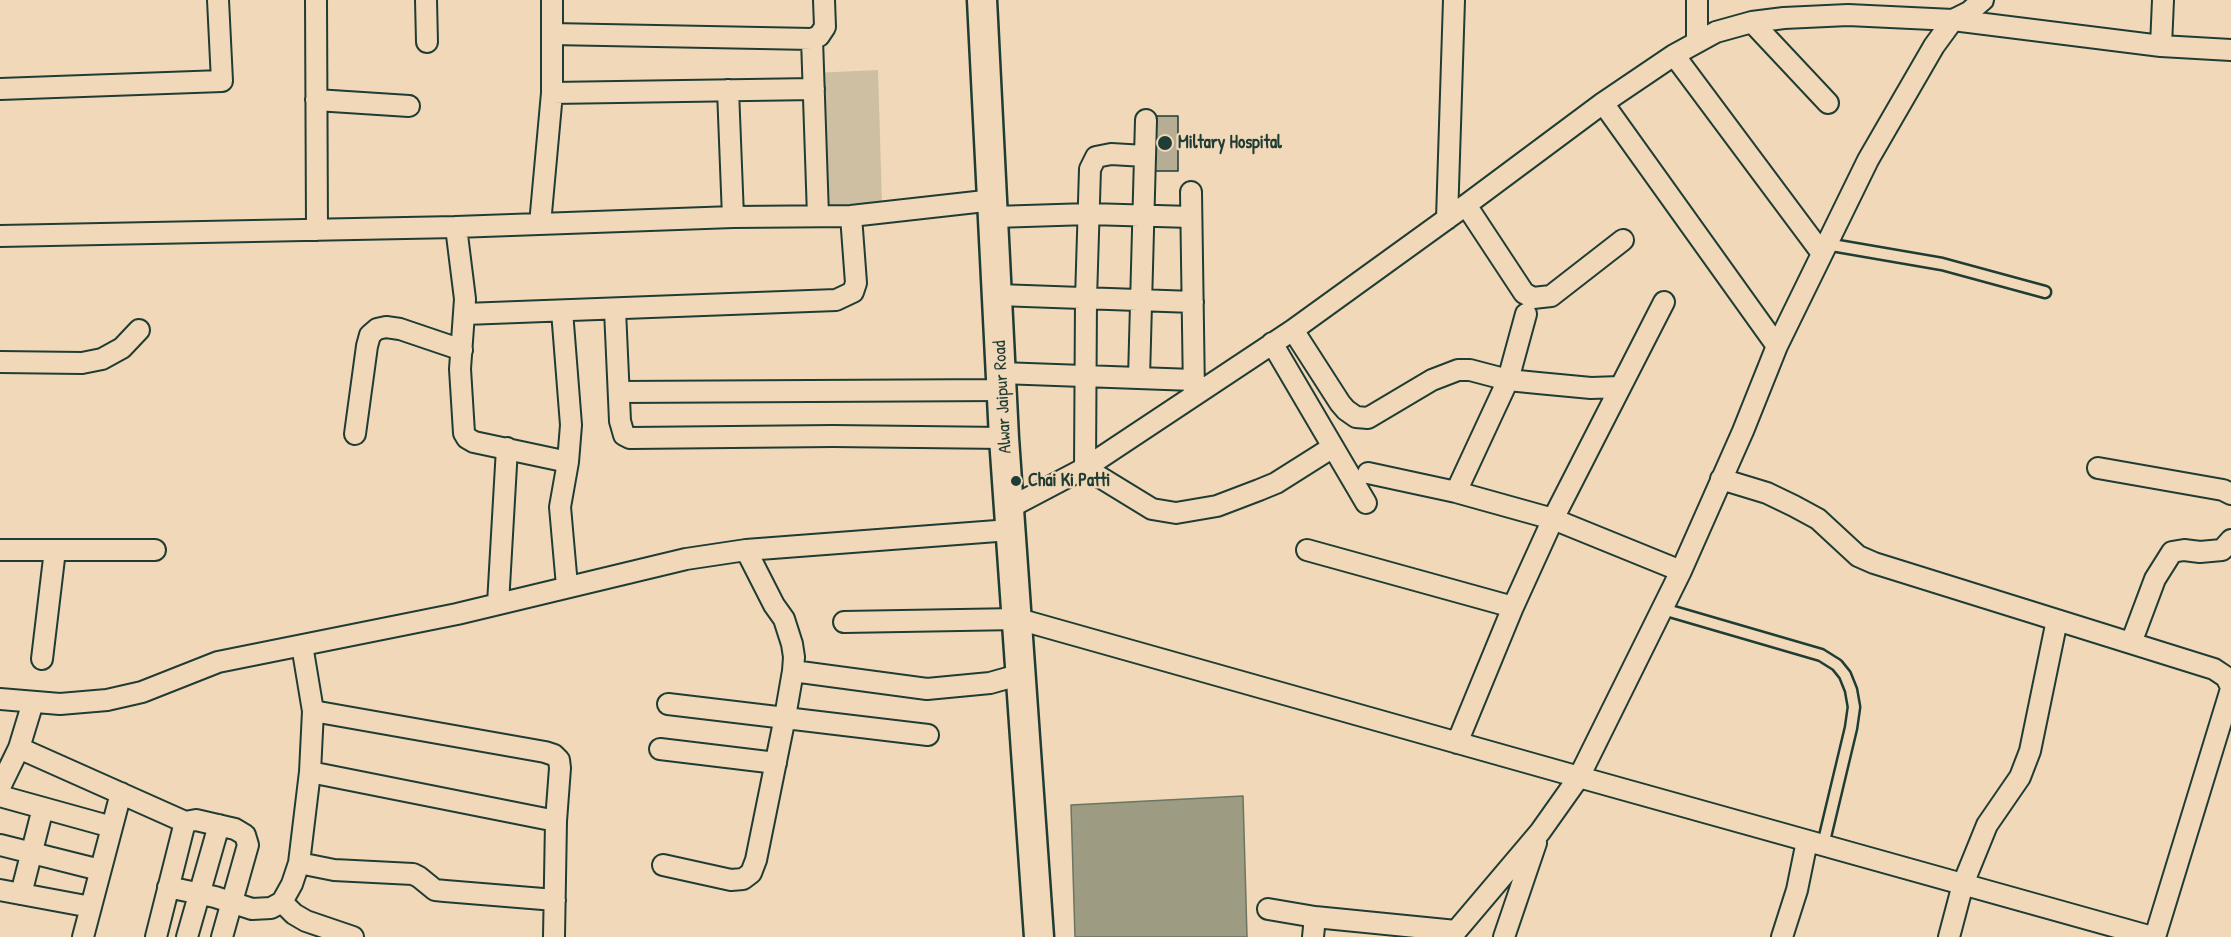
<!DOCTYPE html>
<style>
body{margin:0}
canvas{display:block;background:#f1d8b8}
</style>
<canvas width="2231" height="937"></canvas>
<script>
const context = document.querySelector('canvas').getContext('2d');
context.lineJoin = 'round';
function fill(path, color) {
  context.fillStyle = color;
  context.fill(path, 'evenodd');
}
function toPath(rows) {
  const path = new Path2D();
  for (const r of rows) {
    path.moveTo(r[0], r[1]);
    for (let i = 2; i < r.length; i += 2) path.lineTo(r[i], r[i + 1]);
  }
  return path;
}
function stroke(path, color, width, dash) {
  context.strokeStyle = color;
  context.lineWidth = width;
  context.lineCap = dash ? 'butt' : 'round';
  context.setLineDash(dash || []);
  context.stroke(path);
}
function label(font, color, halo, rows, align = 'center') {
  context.font = font + ' "Patrick Hand",sans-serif';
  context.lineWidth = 4.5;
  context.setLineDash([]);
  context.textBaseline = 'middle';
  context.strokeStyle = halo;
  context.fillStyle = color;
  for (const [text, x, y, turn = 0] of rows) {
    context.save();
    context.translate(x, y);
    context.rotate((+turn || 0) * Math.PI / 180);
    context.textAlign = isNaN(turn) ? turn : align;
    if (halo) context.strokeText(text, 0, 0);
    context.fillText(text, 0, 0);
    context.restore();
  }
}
fill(toPath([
 [878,70,882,203,817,206,812,73]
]), '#cfbfa2');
const water = toPath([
 [1243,796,1247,937,1075,937,1071,805,1243,796]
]);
fill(water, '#9e9b83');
stroke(water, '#6b7563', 1.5);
const building = toPath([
 [1154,116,1178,116,1178,171,1154,171,1154,116]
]);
fill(building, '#b6ad94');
stroke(building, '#1f3d34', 1.5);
const lane = toPath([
 [1826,244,1942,264,2045,292],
 [1663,609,1821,655,1837,665,1845,675,1851,690,1854,707,1851,728,1823,845]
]);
const street = toPath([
 [316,0,317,230],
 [426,0,427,42],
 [1697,0,1697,41],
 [1752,22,1828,103],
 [552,34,812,39,819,36,825,27,824,0],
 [812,39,818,216],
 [2161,46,2163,0],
 [1674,55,1821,252],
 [0,89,222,81,218,0],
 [728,90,733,217],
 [552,93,814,89],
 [316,100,409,106],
 [1603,103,1777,346],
 [1145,156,1111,154,1096,157,1090,169,1086,299,1085,468,1152,509,1176,513,1217,506,1259,490,1276,483,1333,447],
 [1191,192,1194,394],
 [1466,205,1524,293,1533,298,1551,296,1623,240],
 [994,217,1089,214,1191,217],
 [1447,219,1454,0],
 [540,224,552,93,552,0],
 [456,227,465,299,460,369,464,433,467,438,474,442,568,462],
 [0,236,456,227,733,217,851,216,994,200],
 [998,295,1193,302],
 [615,310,620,421,624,435,630,438,833,436,1004,438],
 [562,311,571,425,568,462,560,507,567,586],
 [465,314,836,300,853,292,856,283,851,216],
 [1293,330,1340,403,1346,410,1356,417,1368,418,1432,380,1458,370,1470,370,1508,380,1538,383,1591,388,1620,387],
 [1272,343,1366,503],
 [0,362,82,363,102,359,122,348,139,330],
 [1001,373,1193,380],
 [1139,378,1146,120],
 [619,392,1002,390],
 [355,434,367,346,370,335,377,329,386,327,400,329,462,350],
 [2098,468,2223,490,2231,494],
 [1368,473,1456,492,1553,519,1681,571],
 [1721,479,1767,493,1794,506,1818,519,1858,556,1874,563,2214,669,2226,677,2231,687],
 [1456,492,1508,380,1526,314],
 [1009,508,1085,468,1293,330,1466,205,1603,103,1674,55,1716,32,1752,22,1784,18,1848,15,1953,20,2161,46,2231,50],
 [0,550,155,550],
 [1307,550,1513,607],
 [498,604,507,448],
 [844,622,1018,619,1579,777,1681,571,1743,431,1777,346,1868,160,1934,46,1953,20,1969,12,1983,0],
 [2131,643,2155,579,2172,552,2184,550,2200,552,2222,550,2231,540],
 [42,659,55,550],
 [793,671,927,689,990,683,1022,674],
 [0,699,60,704,107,700,142,692,218,662,457,614,686,559,746,550,1010,530],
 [668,704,928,735],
 [313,711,545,752,554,755,559,760,560,768,556,821,554,937],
 [1457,743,1513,607,1553,519,1664,302],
 [19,748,185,822],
 [660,749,776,763],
 [310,772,556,821],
 [0,787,19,748,33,702],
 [0,796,112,827],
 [0,845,100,870],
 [299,863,334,870,413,874,419,877,435,890,445,891,555,900],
 [663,865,731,880,743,879,751,873,756,860,785,717,793,671,794,657,792,644,784,619,774,605,746,550],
 [168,887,215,897,252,909,271,908,282,902,292,884,299,863,310,772,313,711,302,645],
 [0,890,91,907],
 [21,894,43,808],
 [282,902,294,914,306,921,353,937],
 [1268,909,1315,917,1456,931],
 [83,937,121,793],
 [156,937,185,822,196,820,235,829,245,835,248,845,222,937],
 [187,937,219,825],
 [1313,937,1315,917],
 [1451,937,1540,832,1579,777,2152,937],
 [1504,937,1536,843],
 [1782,937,1797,890,1807,841],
 [1949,937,1963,884,1987,825,2020,777,2030,751,2057,620],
 [2155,937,2231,689]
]);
const secondary = toPath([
 [982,0,1004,438,1039,937]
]);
stroke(lane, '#1f3d34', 15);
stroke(street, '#1f3d34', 24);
stroke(secondary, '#1f3d34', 33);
stroke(lane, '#f1d8b8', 10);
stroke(street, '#f1d8b8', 20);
stroke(secondary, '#f1d8b8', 28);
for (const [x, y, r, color] of [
 [1165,143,8,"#1f3d34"],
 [1016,481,6,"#1f3d34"]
]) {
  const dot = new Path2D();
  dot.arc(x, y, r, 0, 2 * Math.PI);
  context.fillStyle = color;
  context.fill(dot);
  stroke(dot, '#f1d8b8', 2);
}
label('bold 18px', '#1f3d34', '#f1d8b8', [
 ["Miltary Hospital",1178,143],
 ["Chai Ki Patti",1028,481]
], 'left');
label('18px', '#1f3d34', '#f1d8b8', [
 ["Alwar Jaipur Road",1003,397,-93]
]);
</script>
